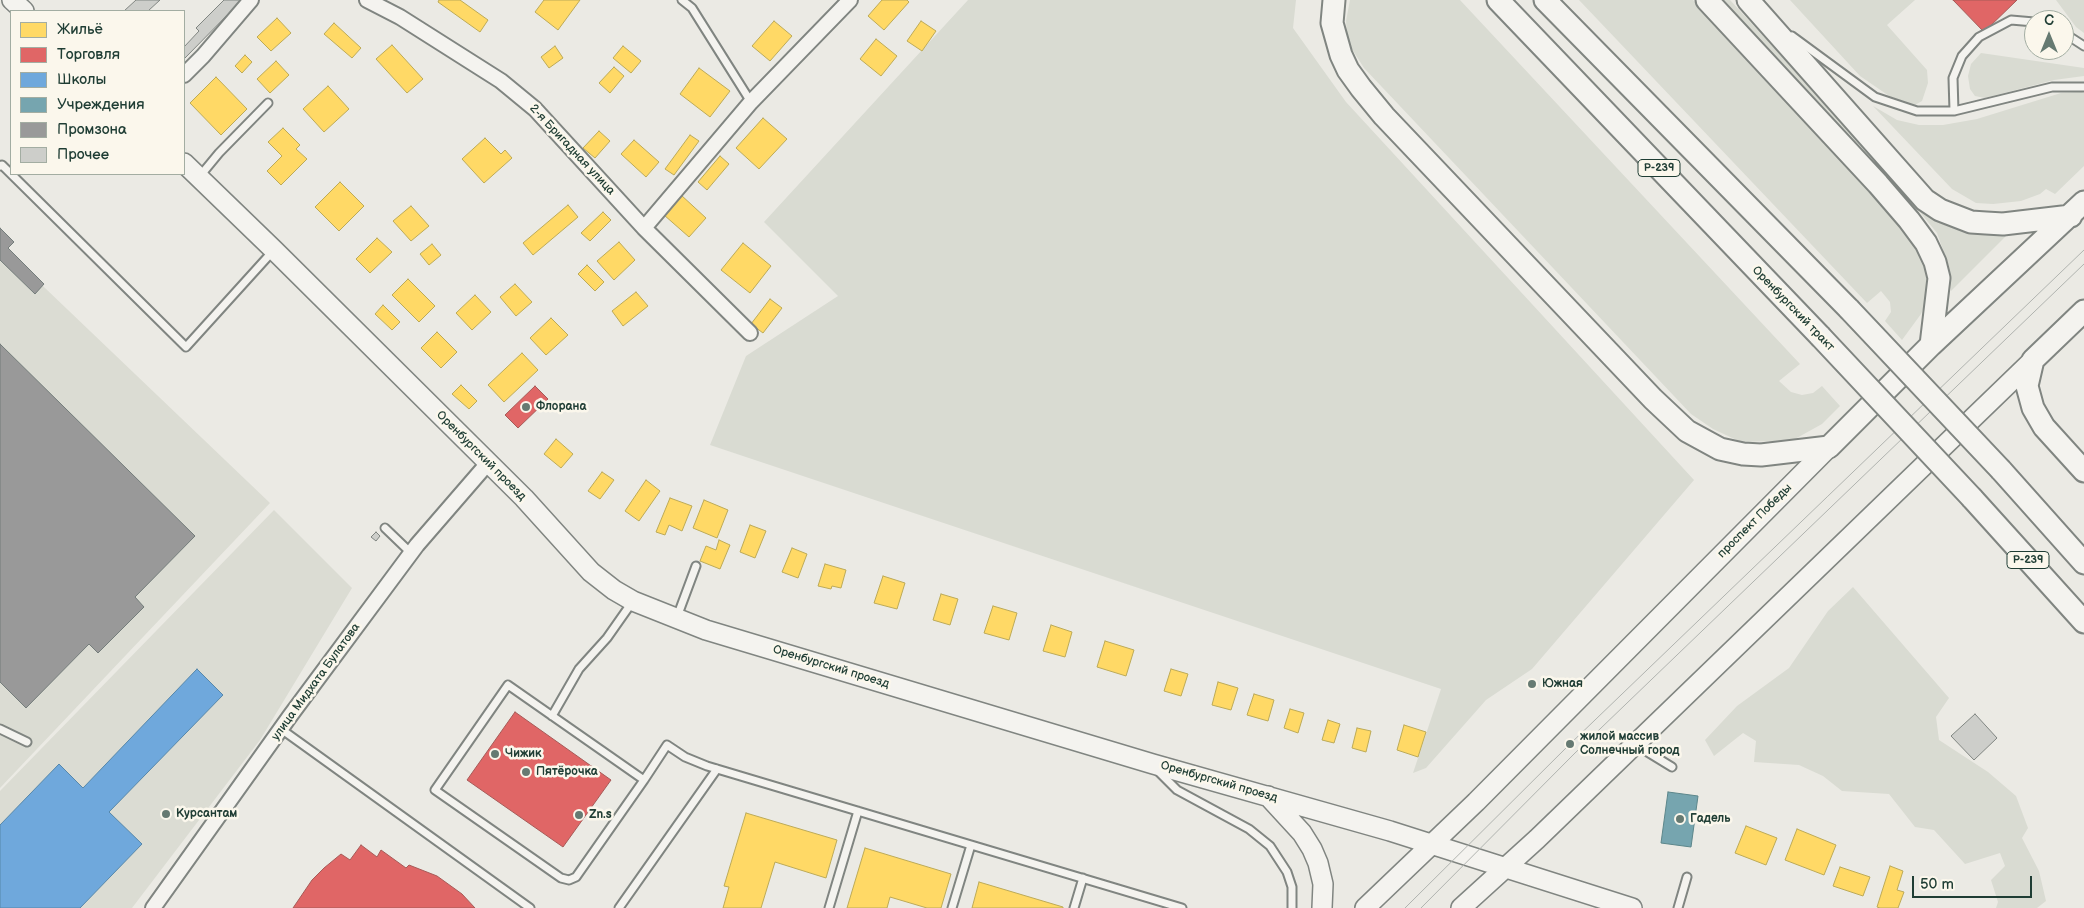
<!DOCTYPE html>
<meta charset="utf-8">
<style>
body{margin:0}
#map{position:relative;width:2084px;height:908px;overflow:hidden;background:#ebeae4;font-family:"Balsamiq Sans",sans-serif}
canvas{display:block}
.legend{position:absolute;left:10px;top:10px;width:175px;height:165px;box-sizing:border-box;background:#fbf7ec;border:1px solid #a3ada2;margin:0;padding:6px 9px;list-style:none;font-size:15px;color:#1f3d34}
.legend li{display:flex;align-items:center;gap:10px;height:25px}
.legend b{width:25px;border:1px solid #a3ada2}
.north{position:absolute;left:2024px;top:10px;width:50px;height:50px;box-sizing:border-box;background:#fbf7ec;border:1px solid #a3ada2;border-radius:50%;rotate:0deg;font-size:14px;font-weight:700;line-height:20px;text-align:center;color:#1f3d34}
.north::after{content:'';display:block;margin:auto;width:18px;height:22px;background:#667a72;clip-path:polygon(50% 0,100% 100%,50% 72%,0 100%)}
.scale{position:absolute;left:1912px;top:876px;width:120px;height:22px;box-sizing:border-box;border:2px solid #1f3d34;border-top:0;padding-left:6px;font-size:15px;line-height:18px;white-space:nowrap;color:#1f3d34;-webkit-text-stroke:4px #fbf7ec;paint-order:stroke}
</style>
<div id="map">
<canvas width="2084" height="908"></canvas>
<ul class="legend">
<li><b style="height:14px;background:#ffd966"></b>Жильё</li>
<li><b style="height:14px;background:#e06666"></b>Торговля</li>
<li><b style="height:14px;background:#6fa8dc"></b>Школы</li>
<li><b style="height:14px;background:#76a5af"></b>Учреждения</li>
<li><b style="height:14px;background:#999"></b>Промзона</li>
<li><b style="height:14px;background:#cdceca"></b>Прочее</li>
</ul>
<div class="north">С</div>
<div class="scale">50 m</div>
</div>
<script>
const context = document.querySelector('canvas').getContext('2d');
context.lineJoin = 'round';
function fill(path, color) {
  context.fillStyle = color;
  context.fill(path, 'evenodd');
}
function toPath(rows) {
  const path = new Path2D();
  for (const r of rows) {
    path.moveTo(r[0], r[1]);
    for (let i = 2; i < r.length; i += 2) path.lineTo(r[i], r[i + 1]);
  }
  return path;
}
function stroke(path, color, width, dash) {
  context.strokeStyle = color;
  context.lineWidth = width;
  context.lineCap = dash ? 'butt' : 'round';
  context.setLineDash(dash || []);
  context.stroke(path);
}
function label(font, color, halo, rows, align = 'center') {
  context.font = font + ' "Balsamiq Sans",sans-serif';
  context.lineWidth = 5;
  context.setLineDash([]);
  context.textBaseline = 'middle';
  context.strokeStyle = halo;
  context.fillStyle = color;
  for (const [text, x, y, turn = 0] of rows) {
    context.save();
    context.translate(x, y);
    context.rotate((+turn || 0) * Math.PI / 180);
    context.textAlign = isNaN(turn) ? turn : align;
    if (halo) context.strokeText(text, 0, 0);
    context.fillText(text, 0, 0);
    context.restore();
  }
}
fill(toPath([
 [0,245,270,503,0,788],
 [274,510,352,588,260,740,132,908,0,908,0,791]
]), '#dbdcd3');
fill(toPath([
 [968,0,1296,0,1293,28,1346,102,1694,480,1532,669,1486,700,1426,768,1413,773,1441,689,710,445,746,356,838,296,764,222],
 [1350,0,1460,0,1800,364,1779,381,1791,392,1802,395,1813,393,1822,386,1840,406,1822,424,1795,439,1774,441,1741,442,1713,429,1691,414,1364,68,1350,46,1347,34,1346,21],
 [1579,0,1693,0,1918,238,1929,268,1927,301,1921,314,1902,340,1885,321,1891,312,1890,302,1881,291,1867,303],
 [1720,0,1730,0,1921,207,2009,233,1951,291,1948,264,1937,233,1919,211],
 [1790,0,1915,0,1887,25,1927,70,1928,83,1922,101,1915,105,1907,105,1895,100,1860,76],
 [2056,0,2084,0,2084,33,2076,27],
 [1981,53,2084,68,2084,76,2054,80,1985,98,1975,96,1970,89,1968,76,1971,64],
 [2082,92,2084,93,2084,166,2055,194,2046,189,2040,194,2021,201,1993,204,1976,203,1952,189,1873,106,1897,120,1919,125,1943,125,1977,119,2061,93],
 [1853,587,1949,698,1936,717,1939,740,1988,772,2016,796,2028,828,2022,838,2039,871,2046,901,2037,908,1996,908,1998,902,1991,880,2005,866,2000,853,1965,864,1934,830,1915,827,1889,794,1842,791,1823,776,1799,765,1754,762,1756,741,1743,733,1714,756,1705,740,1737,706,1789,668,1828,611]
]), '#d9dbd2');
const homes = toPath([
 [439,0,460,0,488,20,480,32,438,2,439,0],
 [544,0,580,0,558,30,535,12,544,0],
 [882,0,907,0,909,2,884,30,868,16,882,0],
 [277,18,291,33,271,51,257,37,277,18],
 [774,21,792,36,770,61,752,46,774,21],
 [921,21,936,31,922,51,907,41,921,21],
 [334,23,361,48,352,58,324,34,334,23],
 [876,39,897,56,881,76,860,59,876,39],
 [392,45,423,79,407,93,376,59,392,45],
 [555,46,563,58,549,68,541,57,555,46],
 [623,46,641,61,631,73,613,58,623,46],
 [245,55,252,62,242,73,235,66,245,55],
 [276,61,289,75,270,93,257,79,276,61],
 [614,67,624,76,610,93,599,83,614,67],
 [699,68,730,91,710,117,680,94,699,68],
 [216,77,247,109,221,135,190,103,216,77],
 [328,86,349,109,324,132,303,109,328,86],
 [763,118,787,139,759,169,736,148,763,118],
 [283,128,300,145,296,149,307,159,281,185,267,171,282,156,268,142,283,128],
 [599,131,610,141,595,158,583,148,599,131],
 [690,135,699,141,674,175,665,169,690,135],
 [485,138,501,154,505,150,512,158,484,183,462,159,485,138],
 [634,140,659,162,646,177,621,154,634,140],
 [720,156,729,164,707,190,698,182,720,156],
 [340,182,364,206,339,231,315,207,340,182],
 [681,195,706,218,689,237,664,215,681,195],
 [568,205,578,217,533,255,523,243,568,205],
 [411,206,429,226,411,241,393,221,411,206],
 [603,212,611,220,590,241,581,233,603,212],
 [377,238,392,252,370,273,356,259,377,238],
 [619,242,635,260,614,280,597,261,619,242],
 [743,243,771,266,750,293,721,270,743,243],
 [432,244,441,255,429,265,420,254,432,244],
 [587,265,604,282,595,291,578,274,587,265],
 [408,279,435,306,419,322,392,295,408,279],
 [515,284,532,302,516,316,500,297,515,284],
 [636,292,648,306,623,326,612,311,636,292],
 [475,295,491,312,472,330,456,313,475,295],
 [770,299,782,308,763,333,751,324,770,299],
 [383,305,400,322,392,330,375,314,383,305],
 [551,318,568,335,546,355,530,338,551,318],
 [437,332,457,352,441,368,421,348,437,332],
 [522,353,538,370,504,402,488,385,522,353],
 [461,385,477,401,469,409,452,394,461,385],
 [556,439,573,454,561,468,544,454,556,439],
 [602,472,614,480,600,499,588,491,602,472],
 [646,480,660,491,639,521,625,511,646,480],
 [670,498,692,506,682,531,669,525,665,535,656,532,670,498],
 [704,500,728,510,717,538,693,528,704,500],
 [750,525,766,531,755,558,740,552,750,525],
 [719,540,730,545,720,569,700,561,706,546,716,550,719,540],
 [792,548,807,554,798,578,782,572,792,548],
 [825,564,846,570,841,588,832,586,831,589,818,586,825,564],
 [883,576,905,583,897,609,874,603,883,576],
 [941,594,958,599,950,625,933,620,941,594],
 [993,606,1017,613,1009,640,984,633,993,606],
 [1051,625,1072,632,1065,657,1043,651,1051,625],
 [1105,641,1134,650,1126,676,1097,667,1105,641],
 [1171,669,1188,674,1181,696,1164,691,1171,669],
 [1218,682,1238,688,1231,710,1212,705,1218,682],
 [1254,694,1274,700,1268,721,1247,715,1254,694],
 [1290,709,1304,713,1298,733,1284,728,1290,709],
 [1328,720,1340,724,1334,743,1322,740,1328,720],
 [1404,725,1426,732,1418,757,1397,750,1404,725],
 [1357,728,1371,731,1366,752,1352,748,1357,728],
 [746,813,837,840,826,878,775,862,761,908,723,908,729,887,724,886,746,813],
 [1746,826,1777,838,1766,865,1735,853,1746,826],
 [1797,829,1836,845,1824,875,1785,860,1797,829],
 [865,848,951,874,941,908,927,908,890,897,887,908,847,908,865,848],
 [1890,866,1903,871,1897,890,1904,892,1898,908,1880,908,1877,907,1890,866],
 [1840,867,1870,877,1863,896,1833,886,1840,867],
 [979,882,1063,907,1063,908,972,908,979,882]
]);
fill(homes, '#ffd966');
stroke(homes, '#bcaa57', 1);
const shops = toPath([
 [1953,0,2017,0,1984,32,1953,0],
 [535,386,548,399,518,428,505,415,535,386],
 [515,712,611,780,563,847,467,780,515,712],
 [361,845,377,857,381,850,406,868,409,865,437,876,462,894,475,908,293,908,312,880,324,868,341,854,350,860,361,845]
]);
fill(shops, '#e06666');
stroke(shops, '#a65a57', 1);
const schools = toPath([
 [197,669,223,695,109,812,142,844,80,908,0,908,0,825,59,764,83,788,197,669]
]);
fill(schools, '#6fa8dc');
stroke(schools, '#5788aa', 1);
const public = toPath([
 [1668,792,1698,796,1691,847,1661,843,1668,792]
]);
fill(public, '#76a5af');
stroke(public, '#5c868a', 1);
const industry = toPath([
 [0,228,14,242,8,248,44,284,35,294,0,260,0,228],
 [0,344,195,536,135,597,144,607,98,653,89,644,26,708,0,682,0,344]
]);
fill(industry, '#999');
stroke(industry, '#747d7b', 1);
const building = toPath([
 [136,0,160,0,148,11,124,11,136,0],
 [224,0,242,0,184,59,184,47,199,31,196,28,224,0],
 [376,532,380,536,376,541,371,537,376,532],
 [1975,714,1997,738,1974,760,1951,736,1975,714]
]);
fill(building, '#cdceca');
stroke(building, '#808581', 1);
const lane = toPath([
 [682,0,692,8,751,102],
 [2034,22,2011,20,1979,37,1962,56,1953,78,1954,111,2052,87,2084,87],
 [2064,33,2084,46],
 [1792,36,1875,97,1917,111,1954,111],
 [0,166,2,165,186,347,273,251],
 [200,176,219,153,268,103],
 [385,528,411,553],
 [677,617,696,566],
 [508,685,644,780,576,877,569,880,561,878,435,790,508,685],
 [552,716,579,669,607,638,633,601],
 [0,729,27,742],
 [281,729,530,908],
 [1636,745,1672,767],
 [1157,770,1177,790,1249,829,1270,846,1287,872,1292,887,1292,908],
 [644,780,667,745,685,757,707,766,1182,908],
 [619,908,717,769],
 [829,908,858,811],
 [952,908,971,845],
 [1074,908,1083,878],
 [1678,908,1687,877]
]);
const street = toPath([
 [367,0,400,17,501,81,535,109,644,228,750,333],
 [184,75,203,56,251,0],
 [644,228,751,102,850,0],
 [153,908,290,716,417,545,488,463]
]);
const secondary = toPath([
 [12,0,24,11],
 [184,163,274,250,524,498,591,572,614,590,633,601,706,630,1153,764,1390,831,1632,908],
 [1268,796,1302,833,1312,849,1318,863,1323,884,1322,908],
 [1365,908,1476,802,1829,447],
 [1461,908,1537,839,2033,360]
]);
const primary = toPath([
 [1334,0,1332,23,1341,55,1348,70,1361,88,1384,116,1653,399,1687,431,1720,449,1743,454,1761,455,1829,447,1931,345,2084,202],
 [1498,0,1820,336],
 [1545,0,1849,309],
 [1707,0,1878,184,1909,220,1926,243,1935,262,1939,278,1931,345],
 [1748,0,1925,200,1940,210,1971,222,1986,223,2003,224,2071,216],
 [2084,311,2033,360,2027,386,2033,408,2044,427,2084,471],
 [2001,470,2084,563],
 [1972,498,2084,622]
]);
stroke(lane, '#808581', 11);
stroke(street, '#808581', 18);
stroke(secondary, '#808581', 22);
stroke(primary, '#808581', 25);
stroke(lane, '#f4f3ef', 7);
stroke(street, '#f4f3ef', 14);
stroke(secondary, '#f4f3ef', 19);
stroke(primary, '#f4f3ef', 21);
stroke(toPath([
 [1405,908,1570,744,2084,250],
 [1421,908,1575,753,2084,264]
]), '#b0b3af', 1);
const primaryBridge = toPath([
 [1849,309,2001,470],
 [1820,336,1972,498]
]);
stroke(primaryBridge, '#808581', 25, []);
stroke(primaryBridge, '#f4f3ef', 21);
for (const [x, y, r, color] of [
 [526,407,5,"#667a72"],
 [1532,684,5,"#667a72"],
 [1570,744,5,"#667a72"],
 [495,754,5,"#667a72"],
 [526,772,5,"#667a72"],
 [166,814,5,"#667a72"],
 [579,815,5,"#667a72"],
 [1680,819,5,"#667a72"]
]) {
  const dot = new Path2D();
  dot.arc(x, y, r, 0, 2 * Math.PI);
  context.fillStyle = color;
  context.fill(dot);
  stroke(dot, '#fbf7ec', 2);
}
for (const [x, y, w] of [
 [1659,168,42],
 [2028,560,42]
]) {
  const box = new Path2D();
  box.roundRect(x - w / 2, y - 8.5, w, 17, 4);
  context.fillStyle = '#fbf7ec';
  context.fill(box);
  stroke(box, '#1f3d34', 1);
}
label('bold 11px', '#1f3d34', null, [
 ["Р-239",1659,168],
 ["Р-239",2028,560]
]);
label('12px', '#1f3d34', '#fbf7ec', [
 ["2-я Бригадная улица",572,150,47],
 ["Оренбургский тракт",1793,309,46],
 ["Оренбургский проезд",481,456,45],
 ["проспект Победы",1755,521,-45],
 ["Оренбургский проезд",831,667,17],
 ["улица Мидхата Булатова",316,682,-54],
 ["Оренбургский проезд",1219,782,16]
]);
label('bold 12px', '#1f3d34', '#fbf7ec', [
 ["Флорана",536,407],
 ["Южная",1542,684],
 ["жилой массив",1580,737],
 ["Солнечный город",1580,751],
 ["Чижик",505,754],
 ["Пятёрочка",536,772],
 ["Курсантам",176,814],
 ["Zn.s",589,815],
 ["Гадель",1690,819]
], 'left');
</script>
